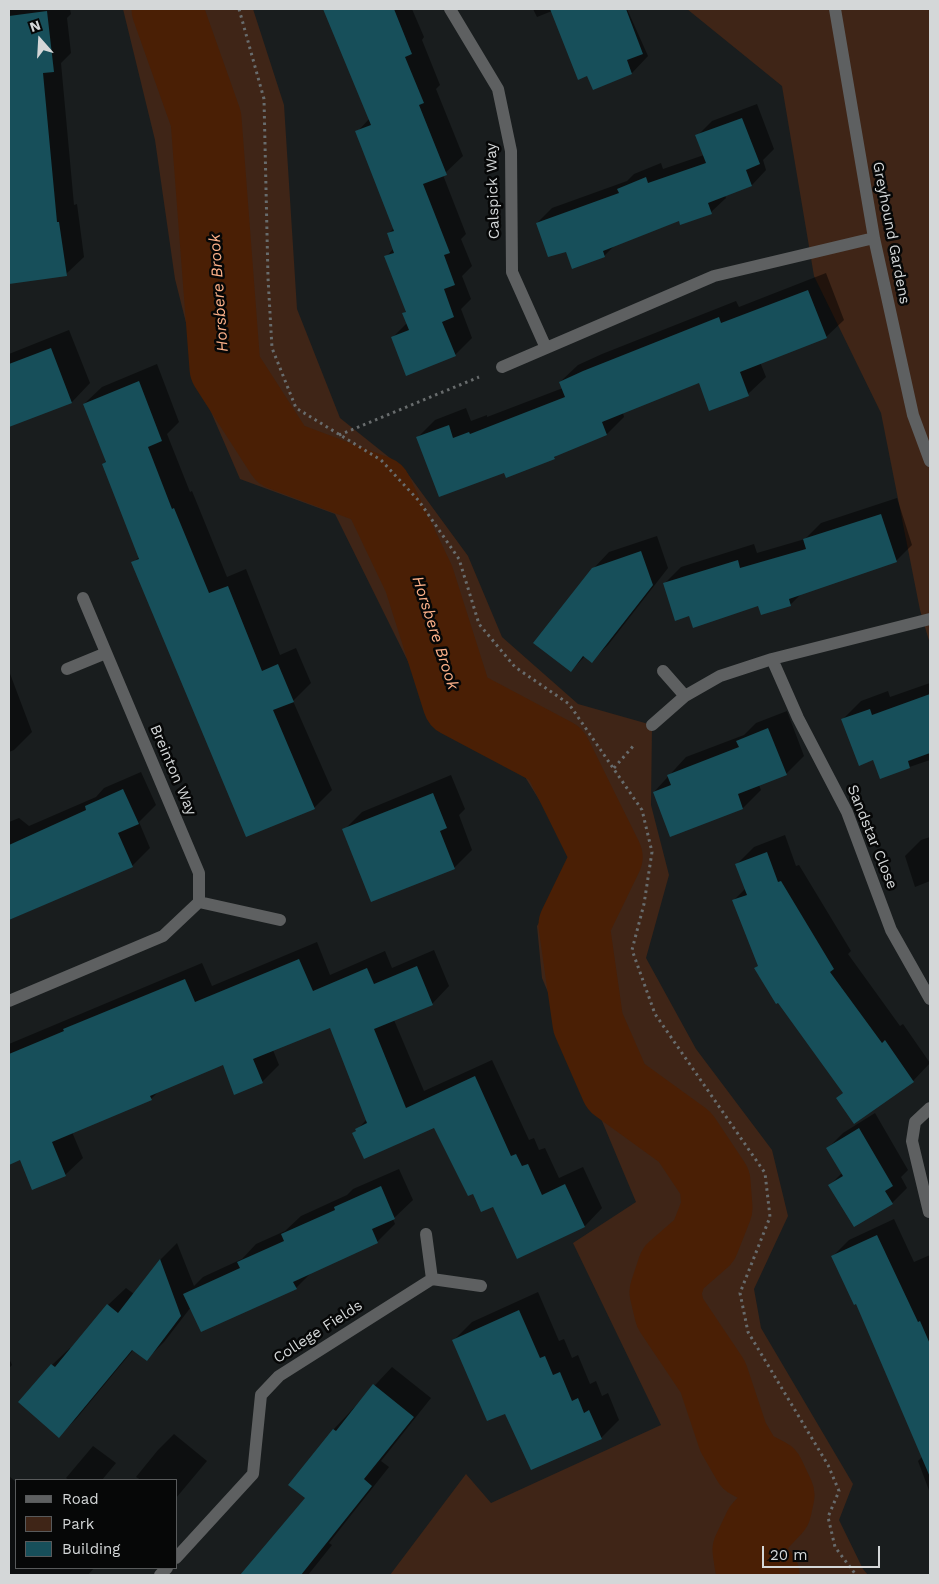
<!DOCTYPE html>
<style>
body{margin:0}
#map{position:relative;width:939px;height:1584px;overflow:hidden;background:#191d1e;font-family:"Work Sans",sans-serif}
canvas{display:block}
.frame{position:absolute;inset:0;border:10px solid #d4d7d8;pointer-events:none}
.legend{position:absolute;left:15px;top:1479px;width:162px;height:90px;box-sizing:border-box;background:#060707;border:1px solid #585a5b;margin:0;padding:6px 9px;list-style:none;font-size:15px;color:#d4d7d8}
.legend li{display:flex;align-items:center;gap:10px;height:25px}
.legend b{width:25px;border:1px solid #585a5b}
.north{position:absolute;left:15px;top:15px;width:50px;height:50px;-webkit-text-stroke:4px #060707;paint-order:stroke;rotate:341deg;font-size:14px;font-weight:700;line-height:20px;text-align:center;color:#d4d7d8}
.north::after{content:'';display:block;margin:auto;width:18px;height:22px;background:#d4d7d8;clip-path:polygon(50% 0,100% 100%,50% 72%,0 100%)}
.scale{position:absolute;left:762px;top:1546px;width:118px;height:22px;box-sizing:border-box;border:2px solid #d4d7d8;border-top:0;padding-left:6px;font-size:15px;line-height:18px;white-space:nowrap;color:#d4d7d8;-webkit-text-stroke:4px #060707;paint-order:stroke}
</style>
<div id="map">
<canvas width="939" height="1584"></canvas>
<div class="frame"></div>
<ul class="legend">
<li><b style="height:6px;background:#5e6061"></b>Road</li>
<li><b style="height:14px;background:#3f2517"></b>Park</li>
<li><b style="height:14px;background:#174f5a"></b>Building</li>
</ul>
<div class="north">N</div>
<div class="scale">20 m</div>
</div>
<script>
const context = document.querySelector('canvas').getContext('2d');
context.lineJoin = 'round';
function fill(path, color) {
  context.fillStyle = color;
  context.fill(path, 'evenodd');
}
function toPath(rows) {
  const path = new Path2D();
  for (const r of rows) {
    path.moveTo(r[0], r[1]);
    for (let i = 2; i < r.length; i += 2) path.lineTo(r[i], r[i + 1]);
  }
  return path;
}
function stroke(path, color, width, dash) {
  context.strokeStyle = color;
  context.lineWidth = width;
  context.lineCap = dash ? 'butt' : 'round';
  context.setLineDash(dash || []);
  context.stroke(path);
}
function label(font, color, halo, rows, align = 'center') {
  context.font = font + ' "Work Sans",sans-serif';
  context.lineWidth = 5;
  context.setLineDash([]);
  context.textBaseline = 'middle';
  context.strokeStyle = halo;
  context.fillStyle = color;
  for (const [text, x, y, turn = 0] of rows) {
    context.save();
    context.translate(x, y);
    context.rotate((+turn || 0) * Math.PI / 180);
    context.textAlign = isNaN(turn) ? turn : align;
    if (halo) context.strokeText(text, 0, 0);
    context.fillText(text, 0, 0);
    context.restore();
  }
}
fill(toPath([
 [123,9,253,9,284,105,297,309,340,418,405,470,468,556,502,637,578,704,652,725,651,805,669,875,646,958,696,1049,772,1150,788,1216,754,1289,761,1328,853,1484,839,1520,863,1569,868,1575,390,1575,466,1474,491,1503,661,1425,573,1243,636,1202,542,978,537,926,577,861,522,772,442,730,335,514,240,479,205,398,175,279,155,140],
 [687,9,930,9,930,644,920,610,881,413,814,276,782,86]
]), '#3f2517');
fill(toPath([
 [9,9,70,9,71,14,67,18,71,53,61,63,74,205,77,204,84,257,66,274,9,283],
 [324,9,412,9,424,37,422,40,440,85,436,89,463,156,443,175,466,234,461,239,472,266,462,276,471,299,461,309,472,338,455,355,392,338,407,323,404,314,407,310,386,257,394,248,388,234,394,228,357,132,370,118],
 [533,9,627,9,648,56,632,73,588,74,552,11,537,17],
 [757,104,774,149,763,160,766,170,752,185,725,195,726,198,711,212,680,220,614,246,604,256,566,250,537,223,552,208,627,181,634,174,661,163,663,169,704,155,697,136,712,121],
 [826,273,844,320,826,337,760,362,766,377,748,394,699,382,623,413,624,417,607,434,557,455,554,458,505,472,418,437,435,420,466,408,471,421,487,415,487,417,563,388,560,382,578,365,602,354,736,301,739,307],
 [69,330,90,383,72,402,9,426,9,354],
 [157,364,179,422,167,434,190,492,192,491,227,577,246,569,280,655,296,648,311,683,293,701,332,790,314,808,133,563,139,557,103,464,106,461,84,404,102,387],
 [897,498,912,545,896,561,801,594,790,605,759,605,690,615,664,584,681,567,754,544,757,553,805,539,821,523],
 [657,536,668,568,608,645,592,661,585,656,571,671,593,569,609,552],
 [9,671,32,732,14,750,9,752],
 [930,683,930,760,880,777,874,759,843,719,861,701,888,691,890,697],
 [787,711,804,756,786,774,759,785,761,790,743,808,654,792,686,757,744,735,756,723],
 [141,772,156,805,139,822,150,848,132,866,9,920,9,822,19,818,29,826,96,797,104,788],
 [451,775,465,809,459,815,472,850,454,868,344,830,362,812],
 [785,835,796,866,799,865,851,951,848,954,900,1026,903,1024,930,1063,913,1081,838,1098,844,1092,759,965,733,901,746,888,737,864,754,847],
 [930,837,930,881,915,887,905,856,921,840],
 [317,942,330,975,385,951,392,968,434,950,449,986,432,1004,394,1020,424,1091,492,1060,529,1140,534,1138,539,1150,545,1148,559,1178,583,1167,602,1208,585,1226,517,1257,493,1205,474,1192,434,1126,354,1133,367,1119,330,1027,273,1050,279,1065,262,1082,223,1064,160,1090,151,1099,72,1132,83,1158,65,1175,20,1159,9,1163,9,1044,202,963,212,986],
 [875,1113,908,1170,901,1177,907,1188,892,1203,830,1185,843,1172,828,1148,843,1133],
 [399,1169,413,1200,393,1219,395,1224,377,1242,312,1272,296,1288,191,1307,164,1342,147,1359,134,1349,76,1419,59,1436,20,1402,52,1365,70,1348,72,1349,108,1305,126,1288,134,1294,160,1260,177,1243,194,1286,203,1277,242,1259,256,1244,285,1231,301,1216,347,1195,353,1189],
 [894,1219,914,1262,930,1255,930,1493,918,1461,922,1457,856,1302,832,1257,849,1240],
 [538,1292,559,1341,564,1339,572,1358,578,1355,590,1384,596,1381,602,1396,608,1393,619,1420,601,1438,505,1412,454,1340,472,1322],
 [9,1358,12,1365,9,1368],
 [392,1367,431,1398,381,1461,389,1467,329,1543,332,1545,308,1575,243,1575,306,1498,290,1485,334,1429],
 [174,1434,207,1461,176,1498,176,1480,141,1480,136,1477,158,1450],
 [93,1446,116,1463,102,1480,69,1480,66,1478],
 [9,1476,16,1482,16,1568,94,1568,88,1575,9,1575]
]), '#0007');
stroke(toPath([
 [167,9,206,119,225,368,281,455,377,491,419,579,458,702,556,754,607,857,574,925,588,1023,616,1087,685,1137,715,1182,717,1208,704,1241,673,1268,665,1292,670,1313,713,1377,733,1437,748,1463,769,1474,779,1495,776,1509,759,1527,748,1550,750,1564,764,1575]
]), '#4a1f05', 71);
fill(toPath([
 [323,9,394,9,412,54,405,57,424,103,419,105,447,175,423,184,450,253,444,255,455,285,444,289,454,317,442,322,456,356,406,376,391,337,409,330,402,313,406,312,384,256,394,253,387,233,394,231,355,131,371,125],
 [550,9,626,9,643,54,627,60,632,74,593,90,587,76,578,80],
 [47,11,54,72,43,73,57,222,59,222,67,276,9,284,9,16],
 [742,118,760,164,746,170,752,186,708,203,712,214,680,225,679,221,603,251,605,257,572,269,566,252,548,257,536,223,619,193,617,189,646,177,648,183,706,163,695,135],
 [808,290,827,338,740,372,749,396,709,411,699,383,602,422,607,435,554,457,555,459,506,478,504,473,439,497,416,437,449,425,453,438,469,432,470,434,565,397,559,382,583,371,719,317,721,323],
 [51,348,72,403,9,427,9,364],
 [139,381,162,441,148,447,172,509,174,508,209,593,228,586,262,671,278,664,294,702,273,710,315,809,246,837,131,562,139,559,102,464,106,462,83,404],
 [881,514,897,562,789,599,791,606,761,615,758,606,693,628,689,616,675,621,663,583,738,560,740,568,806,549,803,539],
 [641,551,653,585,592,663,583,656,571,672,533,643,592,568],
 [930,694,930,753,908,761,910,768,880,779,873,760,859,766,841,719,870,709,872,715],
 [768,728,787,775,738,794,743,809,670,837,653,792,671,785,667,775,739,747,736,741],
 [123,789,139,824,118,833,133,867,9,920,9,845,86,810,85,806],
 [433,793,447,828,440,831,455,869,371,902,342,829],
 [767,852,778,882,781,881,834,969,830,972,882,1043,885,1040,914,1082,854,1124,836,1098,843,1093,778,1003,776,1004,754,968,758,966,732,900,747,895,735,864],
 [299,959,313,991,367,968,374,984,417,966,433,1005,374,1029,406,1108,475,1076,511,1156,516,1154,522,1166,528,1164,542,1195,565,1184,585,1227,517,1259,493,1207,481,1212,473,1194,468,1196,434,1128,364,1159,352,1133,356,1131,355,1129,367,1123,330,1028,253,1059,263,1083,234,1095,223,1065,150,1096,152,1100,52,1142,66,1176,32,1190,20,1160,9,1165,9,1054,64,1031,63,1029,185,979,195,1002],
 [859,1128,893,1186,885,1191,893,1204,854,1227,828,1185,843,1176,826,1148],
 [381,1186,395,1219,372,1229,378,1243,293,1282,297,1289,201,1332,183,1294,240,1268,237,1262,284,1241,281,1234,335,1210,334,1207],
 [877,1235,918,1322,920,1321,930,1344,930,1477,856,1304,854,1305,831,1256],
 [160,1259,181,1316,147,1361,132,1350,59,1438,18,1402,51,1364,55,1367,107,1304,118,1313],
 [519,1310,540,1358,545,1356,553,1375,560,1372,572,1401,578,1398,584,1413,589,1410,602,1439,531,1470,505,1414,487,1421,452,1340],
 [373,1384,414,1417,364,1479,372,1486,301,1575,240,1575,305,1498,288,1485,333,1429,336,1431]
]), '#174f5a');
stroke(toPath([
 [239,9,264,99,268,278,272,348,296,408,381,460,419,501,459,559,479,624,515,667,569,704,642,810,652,852,644,904,632,950,655,1014,765,1173,770,1217,740,1293,748,1332,828,1465,839,1491,828,1517,835,1547,856,1575],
 [339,435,479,377],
 [614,768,635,744]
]), '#686c6d', 3, [2.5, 4]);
stroke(toPath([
 [929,1212,912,1141,915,1122,930,1108]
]), '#5e6061', 12);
stroke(toPath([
 [450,9,498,89,511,151,512,272,546,348],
 [835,9,874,238,913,415,930,461],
 [502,367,714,276,874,238],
 [772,659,798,718,847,812,891,930,930,999],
 [67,669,106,653],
 [663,671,685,696],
 [652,725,685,696,720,676,772,659,930,619],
 [199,902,280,920],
 [9,1001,163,936,199,902,199,873,83,598],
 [426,1234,432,1279,481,1286],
 [176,1558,253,1474,261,1395,279,1376,432,1279],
 [160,1575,167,1568]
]), '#5e6061', 12);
label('15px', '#d4d7d8', '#060707', [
 ["Calspick Way",493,191,-92],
 ["Greyhound Gardens",891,233,79],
 ["Breinton Way",173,770,67],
 ["Sandstar Close",872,837,68],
 ["College Fields",318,1332,-33]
]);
label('italic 16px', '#fdb189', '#060707', [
 ["Horsbere Brook",219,293,-94],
 ["Horsbere Brook",435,633,72]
]);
</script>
